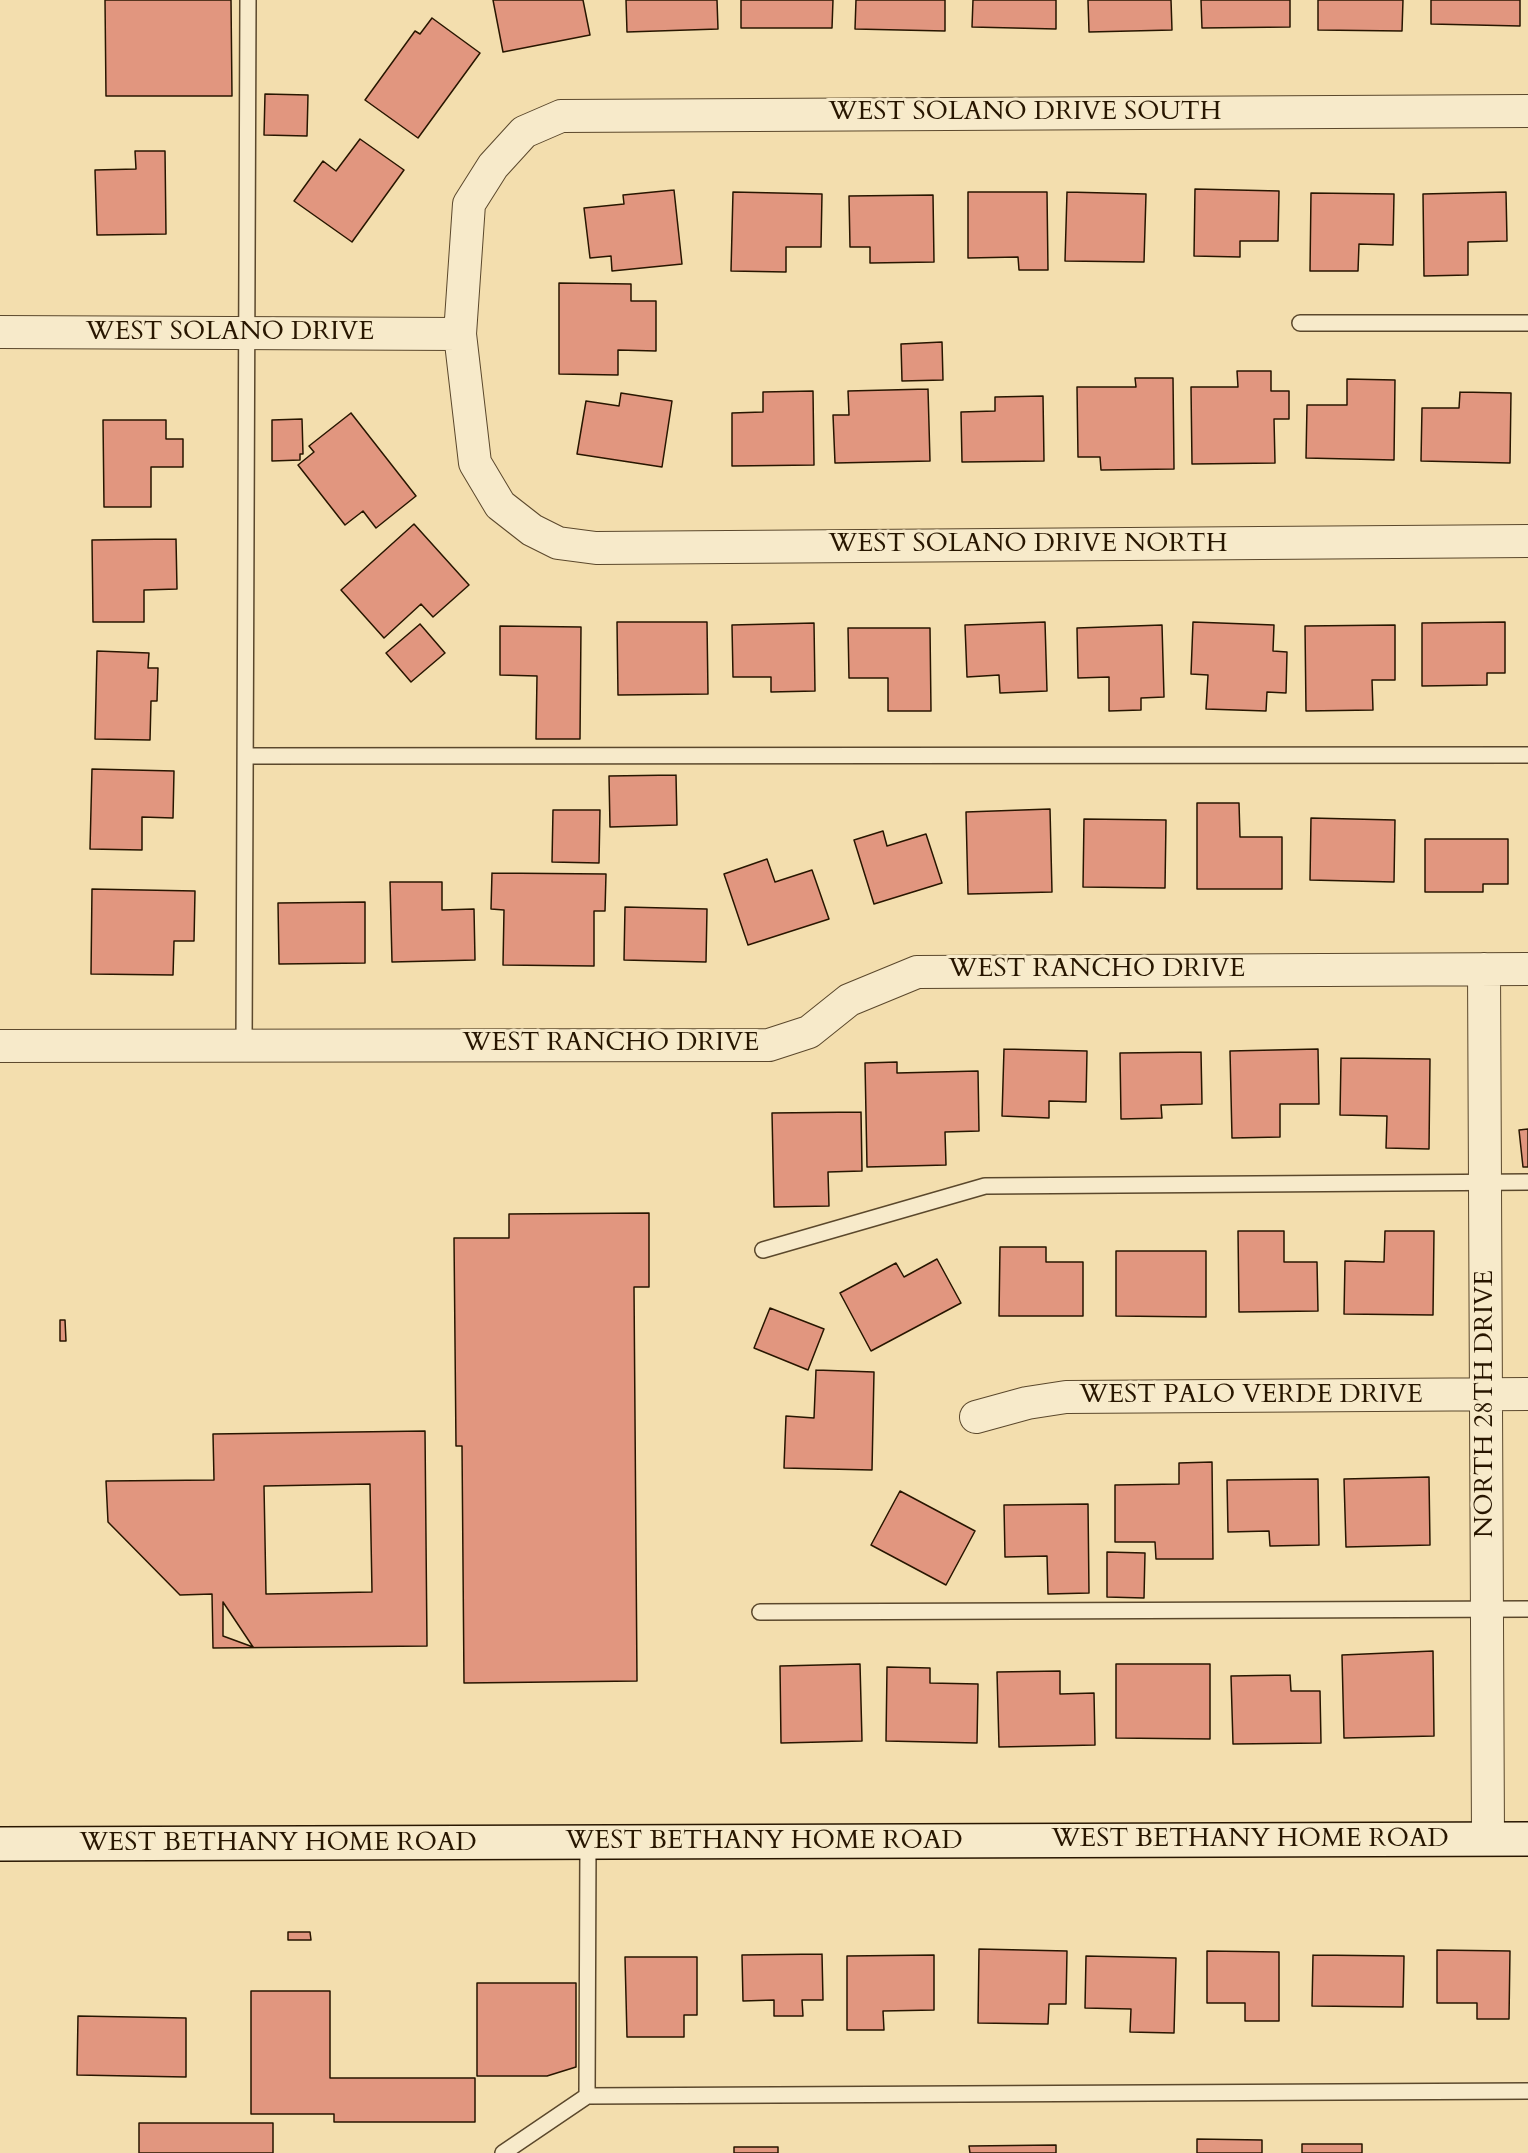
<!DOCTYPE html>
<style>
body{margin:0}
canvas{display:block;background:#f3deae}
</style>
<canvas width="1528" height="2153"></canvas>
<script>
const context = document.querySelector('canvas').getContext('2d');
context.lineJoin = 'round';
function fill(path, color) {
  context.fillStyle = color;
  context.fill(path, 'evenodd');
}
function toPath(rows) {
  const path = new Path2D();
  for (const r of rows) {
    path.moveTo(r[0], r[1]);
    for (let i = 2; i < r.length; i += 2) path.lineTo(r[i], r[i + 1]);
  }
  return path;
}
function stroke(path, color, width, dash) {
  context.strokeStyle = color;
  context.lineWidth = width;
  context.lineCap = dash ? 'butt' : 'round';
  context.setLineDash(dash || []);
  context.stroke(path);
}
function label(font, color, halo, rows, align = 'center') {
  context.font = font + ' Cardo,serif';
  context.lineWidth = 6;
  context.setLineDash([]);
  context.textBaseline = 'middle';
  context.strokeStyle = halo;
  context.fillStyle = color;
  for (const [text, x, y, turn = 0] of rows) {
    context.save();
    context.translate(x, y);
    context.rotate((+turn || 0) * Math.PI / 180);
    context.textAlign = isNaN(turn) ? turn : align;
    if (halo) context.strokeText(text, 0, 0);
    context.fillText(text, 0, 0);
    context.restore();
  }
}
const building = toPath([
 [105,0,231,0,232,96,106,96,105,0],
 [493,0,583,0,590,35,503,52,493,0],
 [626,0,717,0,718,29,627,32,626,0],
 [741,0,833,0,832,28,741,28,741,0],
 [856,0,945,0,945,31,855,29,856,0],
 [973,0,1056,0,1056,29,972,27,973,0],
 [1088,0,1171,0,1172,30,1089,32,1088,0],
 [1201,0,1290,0,1290,27,1202,28,1201,0],
 [1318,0,1403,0,1402,31,1318,30,1318,0],
 [1431,0,1520,0,1520,26,1431,24,1431,0],
 [432,18,480,53,418,138,365,100,415,31,420,34,432,18],
 [265,94,308,95,307,136,264,135,265,94],
 [360,139,404,170,352,242,294,201,323,161,336,171,360,139],
 [135,151,165,151,166,234,97,235,95,170,136,169,135,151],
 [1195,189,1279,191,1278,241,1240,241,1240,257,1194,256,1195,189],
 [674,190,682,264,612,271,611,256,590,258,584,208,624,204,623,195,674,190],
 [733,192,822,194,821,247,786,247,786,272,731,271,733,192],
 [968,192,1047,192,1048,270,1019,270,1018,257,968,258,968,192],
 [1067,192,1146,194,1144,262,1065,261,1067,192],
 [1506,192,1507,241,1468,242,1468,275,1424,276,1423,194,1506,192],
 [1311,193,1394,194,1393,245,1359,244,1358,271,1310,271,1311,193],
 [933,195,934,262,870,263,870,247,850,247,849,196,933,195],
 [559,283,631,284,631,301,656,301,656,351,618,350,618,375,559,374,559,283],
 [942,342,943,380,902,381,901,344,942,342],
 [1237,371,1271,371,1271,391,1289,391,1289,419,1274,419,1275,463,1192,464,1191,387,1238,387,1237,371],
 [1135,378,1173,378,1174,469,1101,470,1100,457,1078,457,1077,387,1136,387,1135,378],
 [1347,379,1395,380,1394,460,1306,458,1307,405,1347,405,1347,379],
 [928,389,930,461,835,463,833,415,849,415,848,391,928,389],
 [813,391,814,465,732,466,732,413,763,412,763,392,813,391],
 [1460,392,1511,393,1510,463,1421,461,1422,408,1459,408,1460,392],
 [621,393,672,401,662,467,577,454,586,401,619,406,621,393],
 [1043,396,1044,461,962,462,961,412,995,411,995,397,1043,396],
 [351,413,416,496,376,528,363,511,345,525,298,465,314,452,309,446,351,413],
 [302,419,303,454,300,454,300,460,272,461,272,420,302,419],
 [103,420,166,420,166,439,183,439,183,467,151,467,151,507,104,507,103,420],
 [414,524,469,585,433,617,421,604,384,638,341,590,414,524],
 [176,539,177,589,144,590,144,622,93,622,92,540,176,539],
 [617,622,707,622,708,694,618,695,617,622],
 [1045,622,1047,691,1000,693,999,675,967,677,965,625,1045,622],
 [1193,622,1274,625,1273,651,1287,652,1286,693,1267,692,1266,711,1206,709,1208,675,1191,674,1193,622],
 [1505,622,1505,673,1487,673,1487,685,1422,686,1422,623,1505,622],
 [814,623,815,691,771,692,771,677,733,677,732,625,814,623],
 [420,624,445,653,411,682,386,653,420,624],
 [1162,625,1164,697,1141,698,1141,710,1109,711,1109,677,1078,678,1077,628,1162,625],
 [1395,625,1395,680,1372,680,1373,710,1306,711,1305,626,1395,625],
 [500,626,581,627,580,739,536,739,537,676,500,675,500,626],
 [848,628,930,628,931,711,888,711,888,678,849,678,848,628],
 [97,651,149,653,148,668,158,668,157,701,151,701,150,740,95,739,97,651],
 [92,769,174,771,173,818,142,817,142,850,90,849,92,769],
 [676,775,677,825,610,827,609,776,676,775],
 [1197,803,1239,803,1240,837,1282,837,1282,889,1197,889,1197,803],
 [1050,809,1052,892,968,894,966,812,1050,809],
 [553,810,600,810,599,863,552,862,553,810],
 [1311,818,1395,820,1394,882,1310,880,1311,818],
 [1084,819,1166,820,1165,888,1083,887,1084,819],
 [883,831,887,846,926,834,942,883,874,904,854,840,883,831],
 [1425,839,1508,839,1508,884,1483,884,1483,892,1425,892,1425,839],
 [767,859,775,882,812,870,829,919,748,945,724,874,767,859],
 [492,873,606,874,605,911,594,911,594,966,503,965,504,910,491,909,492,873],
 [390,882,442,882,442,910,474,909,475,960,392,962,390,882],
 [92,889,195,891,194,941,174,941,173,975,91,974,92,889],
 [365,902,365,963,279,964,278,903,365,902],
 [625,907,707,909,706,962,624,960,625,907],
 [1004,1049,1087,1051,1086,1102,1049,1101,1049,1118,1002,1116,1004,1049],
 [1318,1049,1319,1104,1280,1104,1280,1137,1232,1138,1230,1051,1318,1049],
 [1201,1052,1202,1104,1161,1105,1162,1118,1121,1119,1120,1053,1201,1052],
 [1341,1058,1430,1059,1429,1149,1386,1148,1387,1116,1340,1115,1341,1058],
 [897,1062,897,1073,978,1071,979,1131,945,1132,946,1165,867,1167,865,1063,897,1062],
 [861,1112,862,1171,828,1172,829,1206,774,1207,772,1113,861,1112],
 [1528,1129,1528,1167,1523,1167,1519,1130,1528,1129],
 [649,1213,649,1287,634,1287,637,1681,464,1683,462,1446,456,1446,454,1238,509,1238,509,1214,649,1213],
 [1238,1231,1284,1231,1284,1262,1317,1262,1318,1311,1239,1312,1238,1231],
 [1385,1231,1434,1231,1433,1315,1344,1314,1345,1261,1384,1262,1385,1231],
 [1000,1247,1046,1247,1046,1262,1083,1262,1083,1316,999,1316,1000,1247],
 [1116,1251,1206,1251,1206,1317,1116,1316,1116,1251],
 [937,1259,961,1303,871,1351,840,1293,896,1263,904,1277,937,1259],
 [770,1308,824,1329,808,1370,754,1348,770,1308],
 [60,1320,65,1320,66,1341,60,1341,60,1320],
 [816,1370,874,1372,872,1470,784,1468,786,1416,814,1418,816,1370],
 [425,1431,427,1646,213,1648,212,1594,180,1595,108,1522,106,1481,214,1480,213,1434,425,1431],
 [370,1484,372,1592,266,1594,264,1486,370,1484],
 [223,1602,253,1647,223,1636,223,1602],
 [1212,1462,1213,1559,1156,1559,1155,1542,1115,1542,1115,1485,1179,1484,1179,1463,1212,1462],
 [1429,1477,1430,1545,1346,1547,1344,1479,1429,1477],
 [1318,1479,1319,1545,1270,1546,1269,1531,1228,1532,1227,1480,1318,1479],
 [900,1491,975,1531,946,1585,871,1545,900,1491],
 [1088,1504,1089,1593,1048,1594,1047,1556,1005,1557,1004,1505,1088,1504],
 [1107,1552,1145,1553,1144,1598,1107,1597,1107,1552],
 [1433,1651,1434,1736,1344,1738,1342,1655,1433,1651],
 [860,1664,862,1741,781,1743,780,1666,860,1664],
 [1116,1664,1210,1664,1210,1739,1116,1738,1116,1664],
 [887,1667,930,1668,930,1683,978,1684,977,1743,886,1741,887,1667],
 [1060,1671,1060,1694,1094,1693,1095,1745,999,1747,997,1672,1060,1671],
 [1290,1675,1291,1691,1320,1691,1321,1743,1233,1744,1231,1676,1290,1675],
 [288,1932,310,1932,311,1940,288,1940,288,1932],
 [979,1949,1067,1951,1066,2004,1049,2004,1048,2024,978,2023,979,1949],
 [1437,1950,1510,1951,1509,2019,1477,2019,1477,2003,1437,2003,1437,1950],
 [1207,1951,1279,1952,1279,2021,1245,2021,1245,2003,1207,2003,1207,1951],
 [822,1954,823,2000,802,2000,803,2016,774,2016,774,2000,743,2001,742,1955,822,1954],
 [934,1955,934,2010,883,2011,884,2030,847,2030,847,1956,934,1955],
 [1313,1955,1404,1956,1403,2007,1312,2006,1313,1955],
 [1086,1956,1176,1958,1174,2033,1130,2032,1131,2009,1085,2008,1086,1956],
 [625,1957,697,1957,697,2015,684,2015,684,2037,627,2037,625,1957],
 [477,1983,576,1983,576,2067,547,2076,477,2076,477,1983],
 [251,1991,330,1991,330,2078,475,2078,475,2122,334,2122,334,2114,251,2114,251,1991],
 [78,2016,186,2018,186,2077,77,2075,78,2016],
 [139,2123,273,2123,273,2153,139,2153,139,2123],
 [1197,2139,1262,2140,1262,2153,1197,2153,1197,2139],
 [1302,2144,1362,2144,1362,2153,1302,2153,1302,2144],
 [1056,2145,1056,2153,970,2153,969,2146,1056,2145],
 [734,2147,778,2147,778,2153,734,2153,734,2147]
]);
fill(building, '#e1967f');
stroke(building, '#281600', 1.5);
const service = toPath([
 [1300,323,1528,323],
 [246,756,1528,755],
 [244,1045,248,0],
 [763,1250,985,1186,1528,1182],
 [760,1612,1528,1609],
 [587,2096,588,1843],
 [503,2153,587,2096,1528,2091]
]);
const minor = toPath([
 [1528,111,561,116,524,132,493,166,469,204,460,334,475,463,500,505,532,530,558,543,596,548,1528,541],
 [0,332,460,334],
 [1484,969,1488,1839],
 [0,1046,769,1045,809,1032,849,1000,917,972,1528,969],
 [976,1417,1027,1403,1066,1397,1528,1394]
]);
const secondary = toPath([
 [0,1844,1528,1839]
]);
stroke(service, '#5b482c', 18);
stroke(minor, '#5b482c', 34);
stroke(secondary, '#281600', 36);
stroke(service, '#f7eaca', 15);
stroke(minor, '#f7eaca', 32);
stroke(secondary, '#f7eaca', 33);
label('26px', '#281600', '#f7eaca', [
 ["WEST SOLANO DRIVE SOUTH",1025,113],
 ["WEST SOLANO DRIVE",230,333],
 ["WEST SOLANO DRIVE NORTH",1028,545],
 ["WEST RANCHO DRIVE",1097,970],
 ["WEST RANCHO DRIVE",611,1044],
 ["WEST PALO VERDE DRIVE",1251,1396],
 ["NORTH 28TH DRIVE",1486,1404,-90],
 ["WEST BETHANY HOME ROAD",1250,1840],
 ["WEST BETHANY HOME ROAD",764,1842],
 ["WEST BETHANY HOME ROAD",278,1844]
]);
</script>
